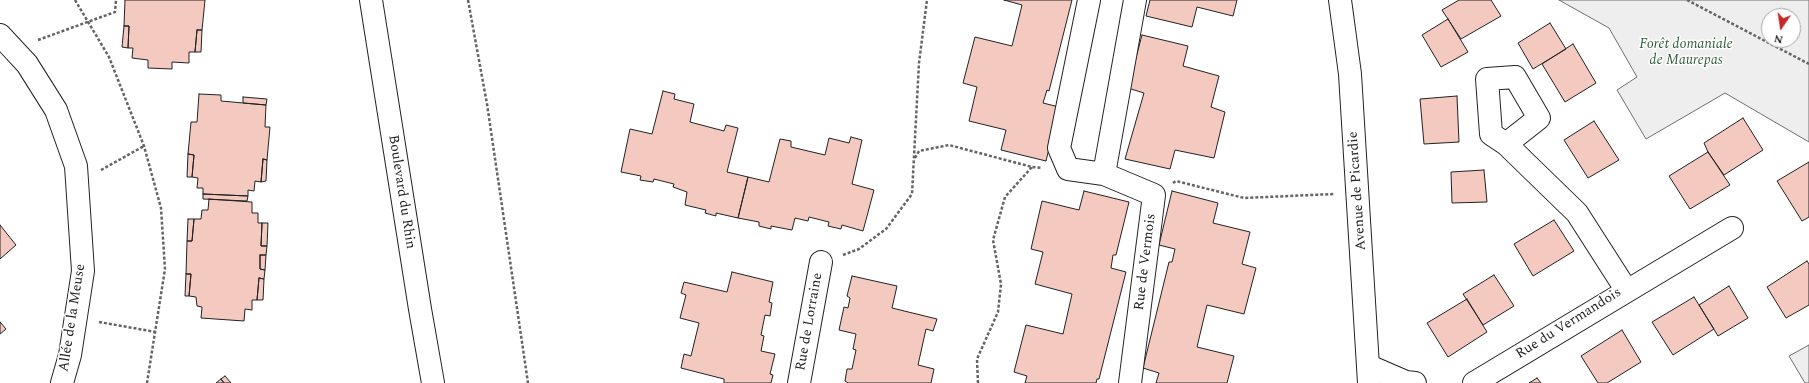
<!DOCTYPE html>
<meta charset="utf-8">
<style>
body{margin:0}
#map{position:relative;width:1809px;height:383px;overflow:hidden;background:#fff;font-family:Spectral,serif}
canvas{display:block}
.north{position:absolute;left:1761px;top:8px;width:40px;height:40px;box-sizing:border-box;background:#fff;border:1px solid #a7a7a7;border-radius:50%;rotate:193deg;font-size:11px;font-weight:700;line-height:16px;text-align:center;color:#222}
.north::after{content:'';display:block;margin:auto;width:14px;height:18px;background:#c62828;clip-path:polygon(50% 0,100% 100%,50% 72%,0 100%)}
</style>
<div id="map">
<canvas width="1809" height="383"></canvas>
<div class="north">N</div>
</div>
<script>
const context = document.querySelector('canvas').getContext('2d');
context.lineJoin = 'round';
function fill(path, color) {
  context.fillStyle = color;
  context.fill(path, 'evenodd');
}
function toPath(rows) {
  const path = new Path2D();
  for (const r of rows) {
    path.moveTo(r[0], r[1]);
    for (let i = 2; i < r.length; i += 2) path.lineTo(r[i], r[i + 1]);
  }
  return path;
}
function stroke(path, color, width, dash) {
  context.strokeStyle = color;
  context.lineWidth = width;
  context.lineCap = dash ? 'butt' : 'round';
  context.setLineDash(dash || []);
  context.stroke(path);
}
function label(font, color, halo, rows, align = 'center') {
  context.font = font + ' Spectral,serif';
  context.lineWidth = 3;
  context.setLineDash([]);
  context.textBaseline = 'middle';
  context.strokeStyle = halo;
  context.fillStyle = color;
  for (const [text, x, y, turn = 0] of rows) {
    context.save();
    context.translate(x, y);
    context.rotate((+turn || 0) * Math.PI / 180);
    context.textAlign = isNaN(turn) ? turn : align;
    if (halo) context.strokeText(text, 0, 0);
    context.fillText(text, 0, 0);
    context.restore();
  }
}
const green = toPath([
 [1559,0,1809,0,1809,142,1725,93,1646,139,1617,90,1637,77,1609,28,1559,0],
 [1769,16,1793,16,1793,40,1769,40,1769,16],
 [1809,345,1809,383,1805,383,1789,356,1809,345]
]);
fill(green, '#eee');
stroke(green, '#6f6f6f', 1);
const building = toPath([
 [125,0,205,0,202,30,197,30,195,52,189,52,189,63,172,62,172,69,148,68,148,60,132,58,133,48,128,48,129,26,124,26,125,0],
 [1004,0,1072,0,1049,91,1047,90,1043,103,1059,107,1046,161,1001,150,1006,130,969,121,977,87,963,83,975,37,1012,46,1022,5,1004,0],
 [1150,0,1237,0,1233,16,1197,7,1192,27,1146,16,1150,0],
 [1459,0,1491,0,1501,16,1461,39,1442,10,1459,0],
 [1448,19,1468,52,1441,67,1422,35,1448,19],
 [1550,23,1566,49,1533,69,1518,43,1550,23],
 [124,26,129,26,128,48,122,47,124,26],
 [197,30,202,30,201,52,195,52,197,30],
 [1142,35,1188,46,1183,66,1219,76,1211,107,1225,112,1214,158,1175,150,1170,169,1125,159,1144,93,1128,88,1142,35],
 [1573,44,1596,83,1565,102,1542,64,1573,44],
 [663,91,675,94,674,99,694,104,690,122,724,131,726,125,738,128,727,172,748,177,738,218,716,213,716,216,705,213,706,210,685,205,687,192,673,187,674,184,654,179,653,182,640,180,641,176,621,172,630,129,652,134,663,91],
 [199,94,221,95,221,101,266,105,265,127,270,127,267,160,263,159,261,182,255,181,254,191,248,190,248,196,203,194,203,188,197,188,198,178,192,177,194,155,188,154,191,122,197,122,199,94],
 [1457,96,1459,142,1424,144,1420,99,1457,96],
 [243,97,267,99,266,105,243,103,243,97],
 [1743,118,1763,150,1724,175,1708,152,1704,143,1743,118],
 [1594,121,1619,160,1588,178,1564,140,1594,121],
 [851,137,862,140,852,184,874,190,863,231,842,225,841,229,828,226,829,222,809,217,808,221,795,218,792,230,771,226,771,229,759,226,759,222,738,218,748,177,769,182,780,139,791,141,791,147,825,155,829,138,849,143,851,137],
 [1708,152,1730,185,1690,209,1669,176,1708,152],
 [188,154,194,155,192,177,187,177,188,154],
 [263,159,267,160,266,181,261,182,263,159],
 [1809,162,1809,217,1802,221,1777,181,1809,162],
 [1484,170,1487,202,1452,203,1451,172,1484,170],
 [1084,191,1129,202,1116,255,1113,255,1111,268,1126,272,1099,379,1097,379,1096,383,1025,383,1027,376,1014,372,1026,325,1063,334,1072,294,1035,284,1043,252,1031,249,1042,201,1079,210,1084,191],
 [1172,191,1218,203,1213,223,1250,232,1242,264,1256,268,1244,314,1207,305,1197,347,1234,356,1227,383,1156,383,1159,373,1143,368,1169,262,1172,262,1175,249,1159,245,1172,191],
 [203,194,248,196,247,201,203,199,203,194],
 [209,199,252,202,252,213,258,213,258,223,262,223,261,246,267,246,266,255,260,255,260,269,265,270,264,279,259,278,257,300,252,300,252,310,245,309,244,321,201,318,202,307,197,306,196,297,189,296,191,274,186,274,187,241,192,241,194,219,201,219,202,210,208,210,209,199],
 [188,219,194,219,192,241,187,241,188,219],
 [1554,220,1574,251,1533,276,1514,244,1554,220],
 [262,223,268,223,267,246,261,246,262,223],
 [0,225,16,245,0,259,0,225],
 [260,255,266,255,265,270,260,269,260,255],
 [1807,261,1809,264,1809,305,1786,318,1767,287,1807,261],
 [732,272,773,282,769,302,772,303,770,316,765,315,761,335,764,336,761,351,775,354,770,374,773,375,771,383,724,383,724,379,681,368,684,354,691,356,699,323,680,318,686,295,681,293,684,282,727,292,732,272],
 [186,274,191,274,189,296,185,296,186,274],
 [1494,275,1514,306,1483,325,1463,294,1494,275],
 [852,276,897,286,892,308,937,319,933,331,926,329,918,365,934,369,931,383,848,383,845,381,847,369,852,369,856,350,853,349,856,334,839,330,844,307,848,308,850,298,847,296,852,276],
 [259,278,264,279,263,300,257,300,259,278],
 [1729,286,1748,318,1718,336,1699,305,1729,286],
 [1694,297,1714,329,1673,355,1652,322,1694,297],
 [1467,299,1487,332,1448,357,1427,323,1467,299],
 [0,322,6,329,0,334,0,322],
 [1622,330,1641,362,1607,383,1598,383,1581,356,1622,330],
 [225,376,231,383,224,383,221,379,225,376],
 [1537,378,1541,383,1529,383,1537,378],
 [221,379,224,383,216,383,221,379]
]);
fill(building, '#f3c9c0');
stroke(building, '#222', 1);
const minor = toPath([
 [371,0,420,309,433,383],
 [1089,0,1059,148,1068,169,1104,174,1154,195,1130,383],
 [1340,0,1350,74,1369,383],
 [0,35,27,64,56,110,76,166,83,271,70,355,62,383],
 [1104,174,1135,0],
 [1627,291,1732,228],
 [1369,366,1406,382,1415,383],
 [799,383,821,262],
 [1474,383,1627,291,1577,213,1506,144,1491,134,1487,79,1515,77,1539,118,1506,144]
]);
stroke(minor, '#222', 24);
stroke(toPath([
 [75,0,109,57,144,146,161,208,165,269,147,383],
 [468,0,487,104,528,383],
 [1687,0,1809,64],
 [38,40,115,12,116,0],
 [915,158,919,151,949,145,1032,167,1042,168],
 [101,170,144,146],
 [1173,183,1176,181,1244,198,1334,194],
 [843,255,859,249,886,229,912,194,919,63,927,0],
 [99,322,156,332],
 [978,383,977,359,998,312,1001,284,993,240,1005,197,1032,167]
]), '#646464', 2.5, [3, 2]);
stroke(minor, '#fff', 22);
label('italic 14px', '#2f5e38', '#fff', [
 ["Forêt domaniale",1686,45],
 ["de Maurepas",1686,61]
]);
label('14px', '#222', '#fff', [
 ["Avenue de Picardie",1358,191,-94],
 ["Boulevard du Rhin",401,192,81],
 ["Rue de Vermois",1146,262,-83],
 ["Allée de la Meuse",73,318,-81],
 ["Rue de Lorraine",810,322,-80],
 ["Rue du Vermandois",1569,324,-32]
]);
</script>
